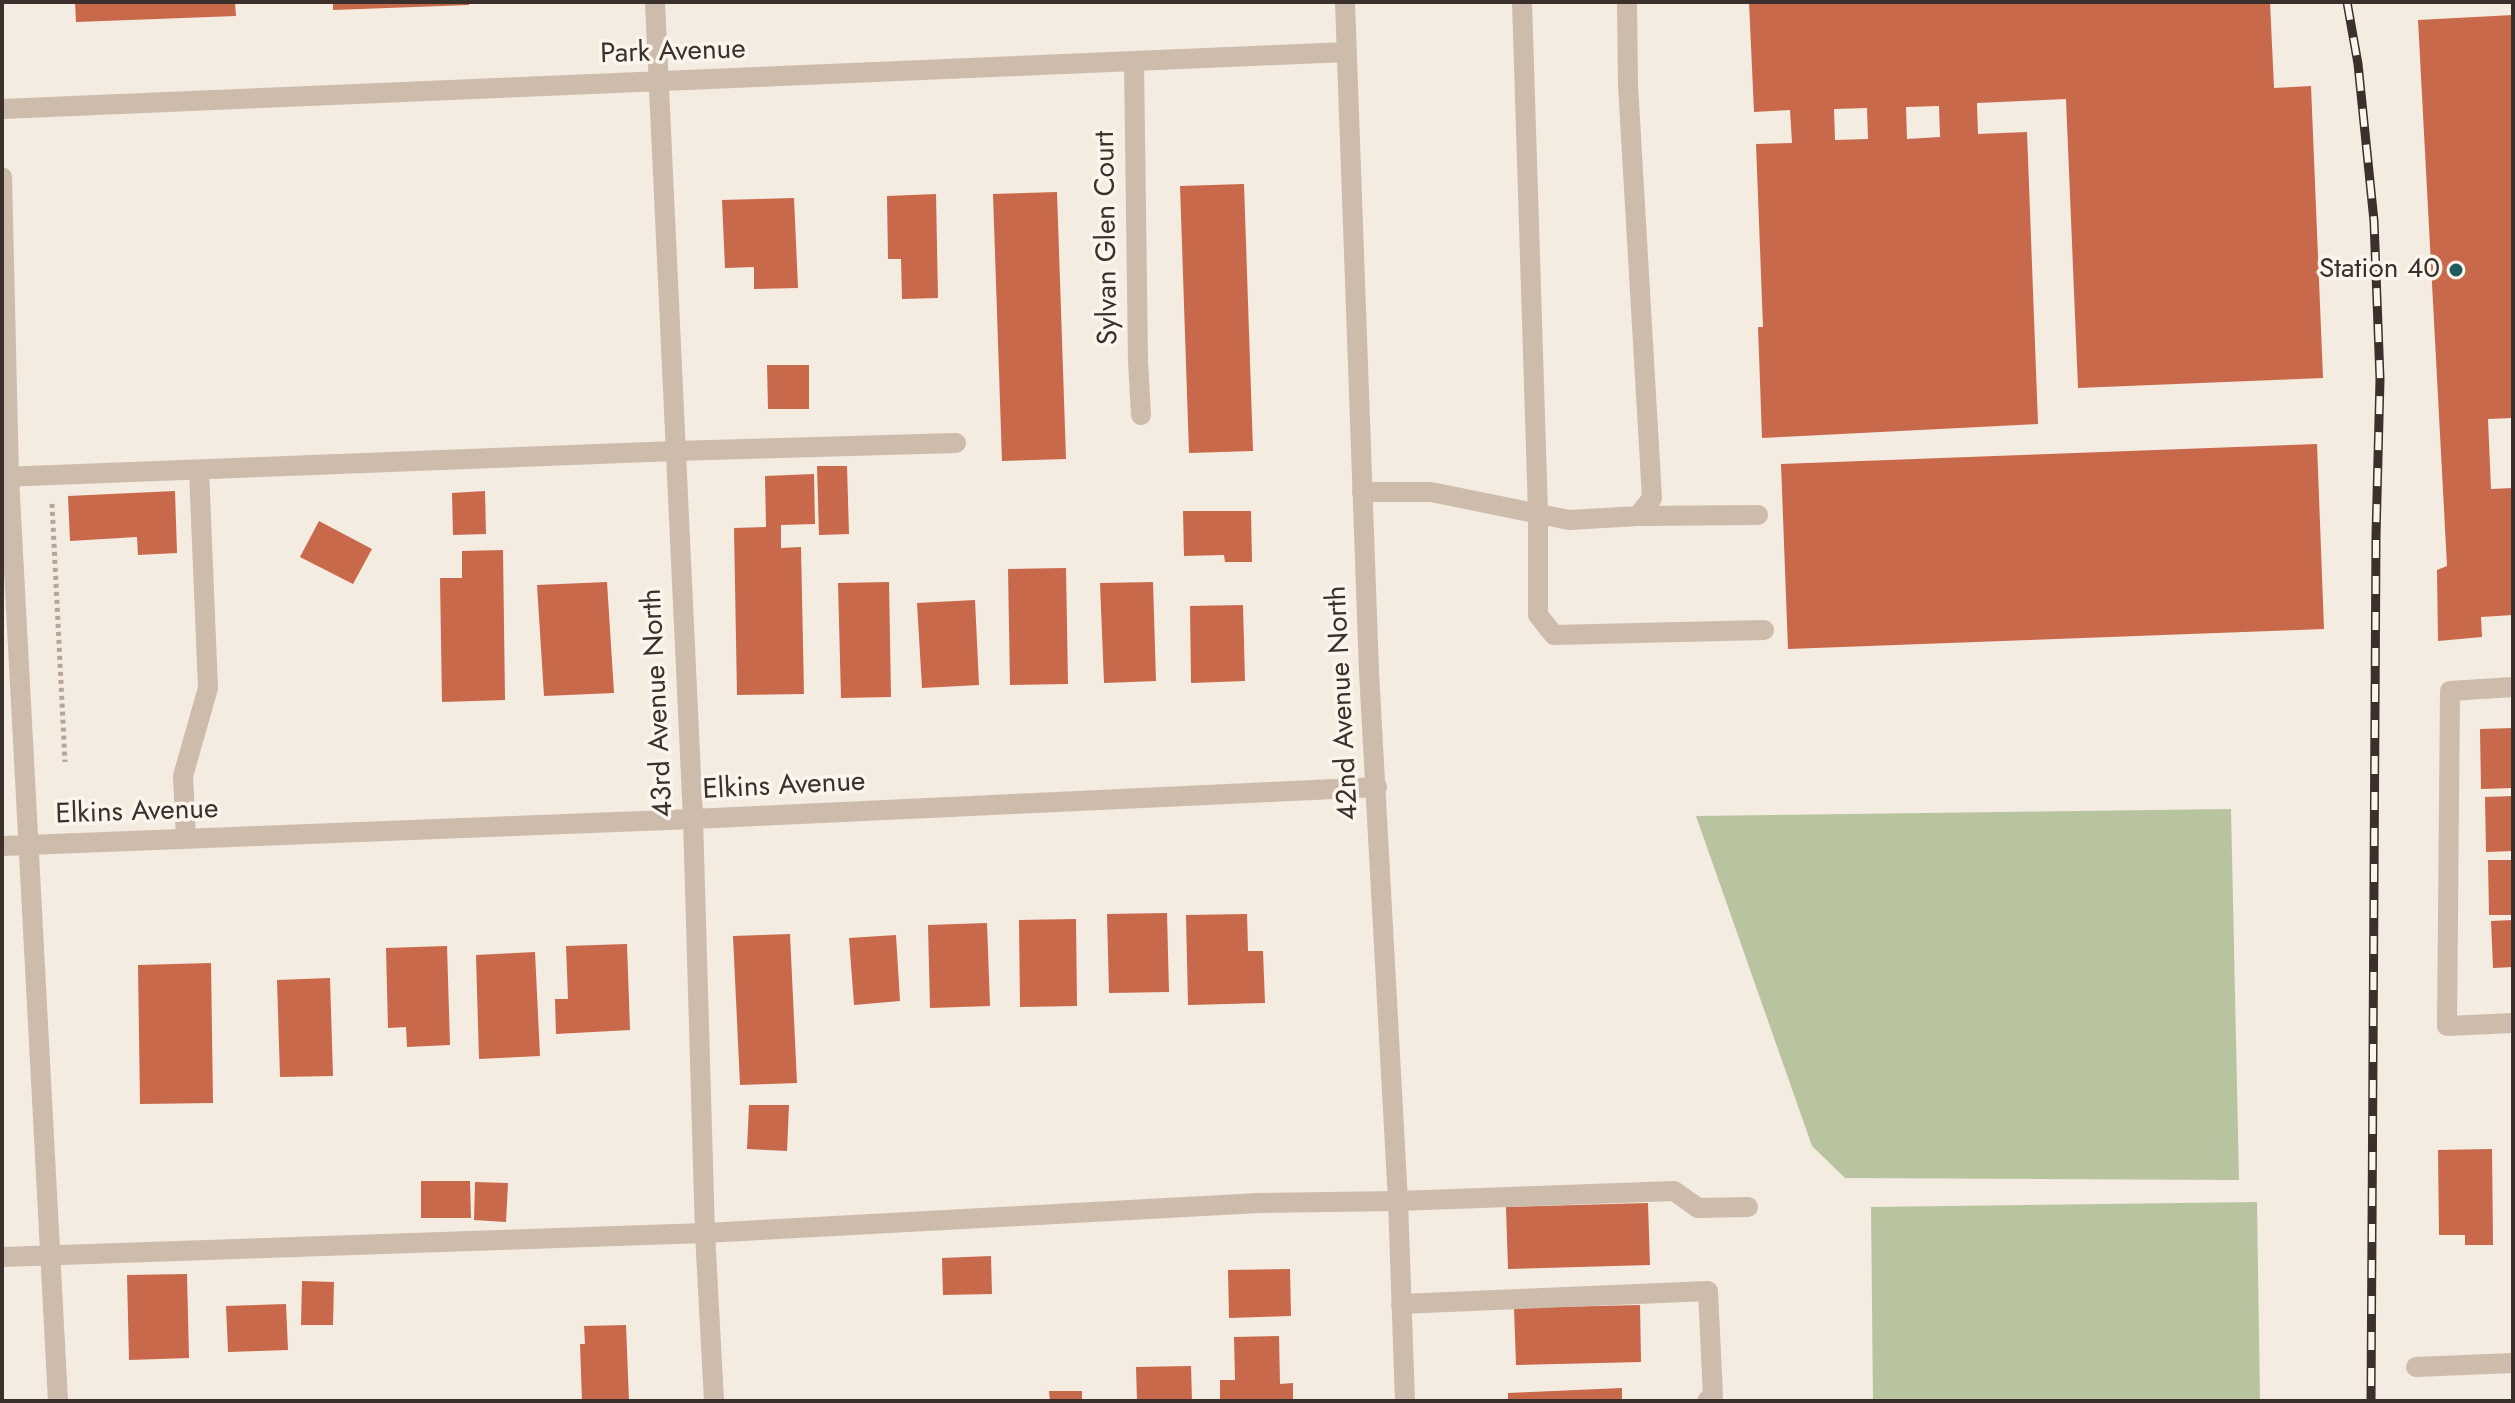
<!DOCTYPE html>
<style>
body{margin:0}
#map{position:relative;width:2515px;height:1403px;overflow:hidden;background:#f4ebe1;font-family:Jost,sans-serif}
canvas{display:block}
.frame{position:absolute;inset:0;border:4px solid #3b302b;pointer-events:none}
</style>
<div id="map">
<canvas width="2515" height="1403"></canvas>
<div class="frame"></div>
</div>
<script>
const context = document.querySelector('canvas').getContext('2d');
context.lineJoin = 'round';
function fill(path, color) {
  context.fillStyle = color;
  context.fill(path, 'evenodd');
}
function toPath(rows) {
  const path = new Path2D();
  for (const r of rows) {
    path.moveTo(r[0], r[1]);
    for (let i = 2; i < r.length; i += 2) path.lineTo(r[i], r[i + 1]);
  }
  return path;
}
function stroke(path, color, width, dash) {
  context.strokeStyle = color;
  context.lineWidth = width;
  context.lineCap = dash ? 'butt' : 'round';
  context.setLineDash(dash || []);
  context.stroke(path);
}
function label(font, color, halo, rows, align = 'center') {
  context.font = font + ' Jost,sans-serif';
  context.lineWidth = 7;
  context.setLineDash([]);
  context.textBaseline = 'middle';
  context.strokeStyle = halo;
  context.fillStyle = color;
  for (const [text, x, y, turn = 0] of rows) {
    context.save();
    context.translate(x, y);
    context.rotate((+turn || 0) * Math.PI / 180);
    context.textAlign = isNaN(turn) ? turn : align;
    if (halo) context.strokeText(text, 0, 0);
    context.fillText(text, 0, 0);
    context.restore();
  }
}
fill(toPath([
 [2231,809,2239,1180,1845,1178,1812,1146,1696,816],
 [2257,1202,2260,1401,1873,1401,1871,1207]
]), '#b8c4a0');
fill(toPath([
 [75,2,235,2,236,16,76,22],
 [333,2,469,2,469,5,333,10],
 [1749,2,2270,2,2274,88,2311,86,2323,378,2078,388,2066,99,1977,103,1978,134,2027,132,2038,424,1762,438,1758,327,1763,327,1756,144,1792,143,1790,110,1754,112],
 [1939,106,1940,137,1907,139,1906,107],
 [1867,108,1868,139,1835,140,1834,109],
 [2513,15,2513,418,2488,419,2491,489,2513,488,2513,615,2481,617,2482,637,2438,641,2437,570,2447,566,2418,20],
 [1244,184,1253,451,1189,453,1180,186],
 [1057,192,1066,459,1002,461,993,194],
 [936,194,938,298,902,299,901,259,888,259,887,196],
 [794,198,798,288,754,289,754,267,725,268,722,200],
 [767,365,809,365,809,409,768,409],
 [2317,444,2324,629,1788,649,1781,464],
 [817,466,847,466,849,534,819,535],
 [814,474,815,524,781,525,781,548,801,547,804,694,737,695,734,528,766,527,765,476],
 [175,491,177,553,138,555,137,537,70,541,68,496],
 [485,491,486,534,453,535,452,493],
 [1183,511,1251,511,1252,562,1225,562,1224,555,1184,556],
 [319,521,372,549,353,584,300,557],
 [503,550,505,700,442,702,440,578,462,578,462,551],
 [1066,568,1068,684,1010,685,1008,569],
 [607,582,614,693,544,696,537,585],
 [889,582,891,697,841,698,838,583],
 [1153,582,1156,681,1104,683,1100,583],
 [975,600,979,685,922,688,917,603],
 [1243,605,1245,681,1191,683,1190,606],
 [2513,728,2513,788,2481,789,2480,729],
 [2513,796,2513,851,2486,852,2485,797],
 [2488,860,2513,860,2513,915,2489,915],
 [1167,913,1169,992,1109,993,1107,914],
 [1247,914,1248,951,1263,951,1265,1003,1188,1005,1186,915],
 [1076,919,1077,1006,1020,1007,1019,920],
 [2513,920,2513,967,2493,968,2491,921],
 [987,923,990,1006,930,1008,928,925],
 [790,934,797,1083,740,1085,733,936],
 [896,935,900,1001,854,1005,849,938],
 [627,944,630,1030,556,1034,555,999,568,999,566,946],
 [447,946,450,1045,407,1047,406,1027,388,1028,386,948],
 [535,952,540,1056,479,1059,476,955],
 [211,963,213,1103,140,1104,138,965],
 [330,978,333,1076,280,1077,277,980],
 [749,1105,789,1105,787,1151,747,1149],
 [2492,1149,2493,1245,2465,1245,2465,1235,2439,1235,2438,1150],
 [421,1181,470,1181,471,1218,421,1218],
 [475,1182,508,1183,506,1222,474,1220],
 [1648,1203,1650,1265,1508,1269,1506,1207],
 [991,1256,992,1294,943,1295,942,1258],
 [1290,1269,1291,1316,1229,1318,1228,1270],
 [187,1274,189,1358,129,1360,127,1275],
 [302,1281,334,1282,333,1325,301,1325],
 [286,1304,288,1350,228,1352,226,1306],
 [1640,1305,1641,1362,1516,1365,1514,1308],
 [626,1325,629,1401,582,1401,580,1344,585,1344,584,1326],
 [1279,1336,1280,1384,1293,1383,1293,1401,1220,1401,1220,1380,1235,1380,1234,1337],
 [1191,1366,1192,1401,1137,1401,1136,1367],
 [1622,1388,1622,1401,1508,1401,1508,1393],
 [1049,1391,1082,1391,1082,1401,1050,1401]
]), '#c8694b');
stroke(toPath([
 [52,504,65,762]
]), '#b9a596', 5, [4, 4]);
stroke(toPath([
 [1522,2,1538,513,1538,615,1554,635,1764,630],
 [2,477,675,451,956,443],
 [1362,492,1431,492,1569,520,1638,516,1652,498,1628,85,1627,2],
 [1638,516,1758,515],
 [2513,687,2450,691,2447,1026,2513,1023],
 [186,838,183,776,208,688,199,470],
 [2,1257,705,1233,1259,1203,1398,1201,1674,1191,1698,1208,1748,1207],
 [1401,1304,1708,1291,1713,1396,1707,1401]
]), '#cdbbac', 20);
stroke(toPath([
 [655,2,693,819,705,1233,714,1401],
 [1345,2,1369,672,1398,1201,1405,1401],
 [1134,62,1138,361,1141,415],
 [2,109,1347,52],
 [2,177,9,477,58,1401],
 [2,846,693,819,1377,787],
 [2416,1367,2513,1363]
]), '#cdbbac', 20);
const rail = toPath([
 [2347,2,2358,64,2374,221,2380,379,2376,536,2371,1401]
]);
stroke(rail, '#3b302b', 9);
stroke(rail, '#fbf5ee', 6, [18]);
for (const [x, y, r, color] of [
 [2456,270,8,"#1f5a5e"]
]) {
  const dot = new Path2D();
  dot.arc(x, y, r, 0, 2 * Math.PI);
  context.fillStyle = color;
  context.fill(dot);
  stroke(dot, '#fbf5ee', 3);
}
label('28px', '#3b302b', '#fbf5ee', [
 ["Park Avenue",673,53,-2],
 ["Sylvan Glen Court",1108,238,-91],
 ["43rd Avenue North",659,703,-93],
 ["42nd Avenue North",1344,703,-93],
 ["Elkins Avenue",784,787,-3],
 ["Elkins Avenue",137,813,-2]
]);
label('28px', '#3b302b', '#fbf5ee', [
 ["Station 40",2440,270]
], 'right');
</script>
